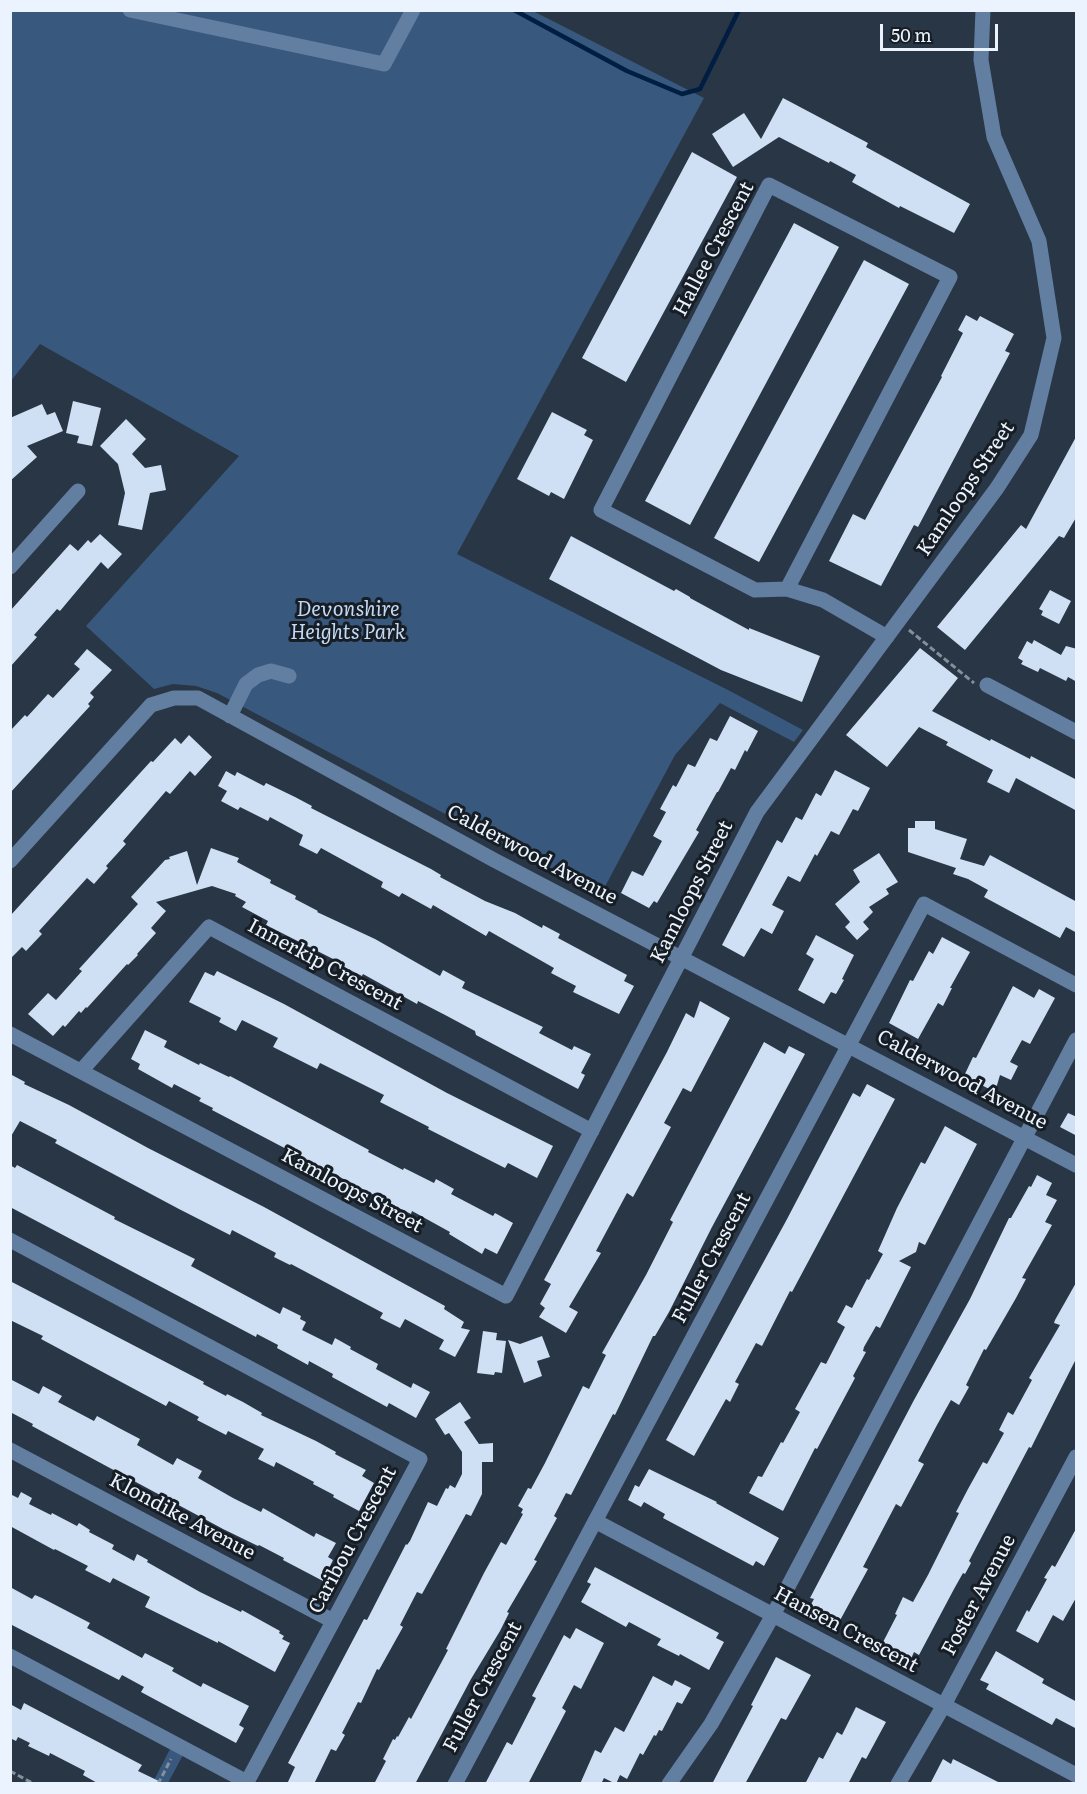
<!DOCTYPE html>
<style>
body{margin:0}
#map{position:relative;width:1087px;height:1794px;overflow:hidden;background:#283645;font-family:Literata,serif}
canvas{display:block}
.frame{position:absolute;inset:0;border:12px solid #ebf4fe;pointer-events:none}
.scale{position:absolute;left:880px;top:24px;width:118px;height:27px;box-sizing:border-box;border:3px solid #ebf4fe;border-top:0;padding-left:8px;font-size:18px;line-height:21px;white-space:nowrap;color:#ebf4fe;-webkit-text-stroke:4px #171d24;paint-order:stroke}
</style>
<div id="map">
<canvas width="1087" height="1794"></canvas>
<div class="frame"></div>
<div class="scale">50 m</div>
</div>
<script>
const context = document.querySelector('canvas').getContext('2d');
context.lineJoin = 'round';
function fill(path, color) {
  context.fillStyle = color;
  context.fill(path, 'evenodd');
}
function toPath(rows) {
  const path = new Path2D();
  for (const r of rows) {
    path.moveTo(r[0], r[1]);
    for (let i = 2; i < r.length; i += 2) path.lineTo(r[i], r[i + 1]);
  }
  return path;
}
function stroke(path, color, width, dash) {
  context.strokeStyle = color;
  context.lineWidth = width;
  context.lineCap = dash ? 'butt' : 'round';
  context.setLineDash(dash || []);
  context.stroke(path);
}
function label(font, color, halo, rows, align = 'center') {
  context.font = font + ' Literata,serif';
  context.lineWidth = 6;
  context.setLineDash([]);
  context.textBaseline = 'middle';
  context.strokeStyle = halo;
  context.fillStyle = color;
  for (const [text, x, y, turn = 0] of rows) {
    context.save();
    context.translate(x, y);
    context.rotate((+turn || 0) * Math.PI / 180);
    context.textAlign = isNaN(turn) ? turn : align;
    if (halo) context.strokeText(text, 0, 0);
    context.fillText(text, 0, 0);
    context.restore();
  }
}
fill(toPath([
 [11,11,533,11,704,98,457,554,730,691,803,730,794,742,720,703,675,755,600,896,217,693,196,686,173,684,154,689,86,626,239,456,40,344,11,381],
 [170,1749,183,1755,168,1783,152,1784]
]), '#38587d');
stroke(toPath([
 [514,10,627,71,682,94,700,89,739,10]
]), '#001e42', 4.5);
fill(toPath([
 [783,98,868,143,866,147,970,204,954,233,900,206,899,208,852,182,856,175,830,161,829,163,779,137,733,167,712,134,744,113,761,139],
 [692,152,737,177,626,382,582,358],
 [794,223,839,247,690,525,645,501],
 [864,260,909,284,759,562,714,538],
 [966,315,977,321,980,316,1014,334,1005,351,1010,353,918,527,914,525,881,586,829,561,853,514,865,520,942,377,941,376,963,333,958,330],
 [73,401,101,408,92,446,77,443,79,436,66,433],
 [42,404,47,415,55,412,63,431,27,446,37,457,10,481,10,418],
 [552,412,587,430,584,435,593,440,564,499,551,492,549,496,517,479],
 [126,419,146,439,132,454,145,468,161,465,166,490,150,493,142,530,118,525,125,493,118,464,100,446],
 [1077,435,1077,516,1064,538,1059,536,965,650,937,627,1021,525,1026,529],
 [100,534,122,554,108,569,101,562,60,611,57,609,34,635,37,637,10,667,10,611,70,544,78,551,88,540,91,543],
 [571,536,674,591,676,589,690,597,690,598,749,630,749,628,820,656,802,702,721,670,549,579],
 [1050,590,1071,601,1059,624,1041,615,1043,611,1039,609],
 [1034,640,1061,655,1066,646,1077,649,1077,682,1068,677,1066,681,1040,668,1038,672,1021,664,1023,661,1018,658,1027,641,1032,644],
 [920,648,958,678,932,711,990,741,991,739,1030,759,1031,756,1077,780,1077,811,1016,778,1009,793,987,782,993,770,946,745,948,742,919,727,887,767,846,735],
 [87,649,112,670,90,693,94,697,88,704,90,706,10,793,10,731,25,715,27,717,48,694,53,698,80,669,74,664],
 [730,716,758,731,747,752,745,750,735,770,731,768,718,792,717,792,696,830,699,832,657,903,654,901,649,908,621,893,632,871,643,876,662,841,653,836,666,812,660,809,673,785,676,787,688,764,695,767,710,738,717,741],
 [189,735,212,757,195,776,190,771,170,794,166,791,123,841,126,844,106,866,108,868,94,884,87,878,39,931,42,934,26,951,22,947,10,959,10,916,151,761,153,762,175,738,181,744],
 [835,770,870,788,858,811,853,809,839,835,831,831,817,856,815,854,800,882,788,876,772,905,784,911,772,934,761,928,744,957,722,945,777,840,782,843,796,817,802,820,816,793,821,796],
 [226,771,235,776,237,772,264,786,266,783,295,797,312,806,311,808,431,869,441,875,440,877,485,901,515,913,542,928,543,925,560,934,558,938,627,975,624,981,634,986,619,1014,573,992,576,986,551,973,554,968,489,931,486,936,433,905,431,909,402,893,399,897,381,887,383,882,321,848,317,854,299,845,303,835,270,817,268,821,240,807,238,810,221,801,227,791,218,786],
 [915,821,935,821,935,829,967,839,960,859,984,866,990,855,1077,902,1077,933,1066,927,1060,938,984,897,988,890,968,879,953,874,956,868,908,852,908,828,915,828],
 [211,848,239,858,237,862,271,880,270,883,296,896,295,899,318,911,317,912,375,939,440,976,443,970,465,982,462,988,543,1027,539,1033,572,1050,574,1046,591,1054,581,1073,585,1075,578,1089,476,1035,475,1031,447,1016,418,1001,417,1004,363,974,362,976,338,964,339,962,266,925,268,921,242,907,246,902,235,896,236,894,212,886,156,902,166,911,151,928,156,933,137,954,138,955,128,965,127,964,87,1008,86,1007,81,1013,79,1011,65,1027,63,1025,53,1036,28,1014,48,993,56,1000,82,971,79,969,138,904,131,897,165,860,170,859,169,857,187,851,197,885],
 [879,853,898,882,886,889,889,894,869,907,873,912,863,922,869,929,857,940,845,927,850,922,835,904,860,882,853,870],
 [816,935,854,955,842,979,844,980,836,994,831,992,824,1004,798,990,814,959,806,954],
 [942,937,970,952,950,988,952,988,943,1006,938,1003,918,1039,889,1023,910,980,913,981,929,951,933,954],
 [217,971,284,1004,447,1093,553,1146,537,1178,508,1163,505,1168,428,1129,429,1127,380,1102,384,1095,320,1063,317,1069,273,1047,278,1038,242,1020,236,1031,219,1022,221,1018,189,1002,205,972,214,976],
 [1013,986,1034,998,1039,989,1055,998,1030,1044,1022,1040,1010,1062,1018,1066,1011,1080,1000,1075,995,1092,964,1076,973,1057,976,1058],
 [700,1001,730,1018,691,1092,683,1088,664,1123,671,1127,633,1197,627,1193,596,1251,601,1253,569,1307,578,1312,566,1333,539,1317,545,1308,540,1304,551,1284,544,1280,667,1052,686,1013,694,1018],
 [145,1030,167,1041,164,1047,199,1065,200,1063,229,1077,230,1076,369,1150,368,1152,403,1170,404,1168,434,1183,436,1179,454,1189,451,1194,493,1216,495,1213,513,1223,497,1254,485,1248,482,1254,449,1234,450,1232,412,1211,411,1214,397,1207,212,1110,213,1108,199,1101,201,1098,174,1084,172,1088,138,1069,140,1064,131,1059],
 [764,1042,785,1054,789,1046,805,1054,712,1227,669,1312,655,1336,653,1336,615,1415,613,1414,571,1495,566,1493,554,1516,557,1518,534,1560,537,1561,507,1612,509,1613,500,1631,471,1679,415,1784,374,1784,386,1761,383,1759,393,1739,395,1740,397,1736,398,1737,409,1717,411,1719,448,1650,446,1649,484,1573,501,1542,506,1545,523,1514,521,1513,523,1509,518,1506,528,1488,531,1489,545,1463,583,1386,589,1389,606,1355,602,1353,646,1275,673,1222,670,1220],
 [10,1074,25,1082,24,1084,69,1105,148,1148,264,1207,445,1306,444,1309,464,1322,461,1328,470,1330,455,1357,439,1349,444,1340,405,1319,400,1328,380,1318,383,1313,291,1264,290,1265,274,1257,276,1253,232,1230,230,1235,179,1209,55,1143,57,1140,20,1121,10,1138],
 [867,1084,895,1099,792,1292,790,1291,762,1346,756,1343,735,1382,739,1384,730,1402,726,1399,694,1456,666,1440,786,1221,853,1093,860,1097],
 [1068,1113,1077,1117,1077,1136,1060,1127],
 [945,1126,977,1144,925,1245,919,1242,916,1252,899,1261,911,1267,880,1328,876,1326,864,1347,863,1351,866,1352,853,1376,855,1378,817,1449,815,1448,783,1511,749,1493,758,1476,762,1477,781,1442,783,1443,800,1412,795,1409,821,1362,826,1364,845,1327,837,1322,846,1305,852,1308,867,1279,869,1280,883,1254,878,1251,897,1208,921,1162,925,1164],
 [10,1165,15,1168,17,1165,115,1217,114,1219,195,1259,191,1266,280,1314,283,1307,301,1316,300,1319,306,1322,302,1330,332,1345,335,1338,351,1347,350,1349,378,1364,376,1369,411,1388,413,1383,430,1392,416,1418,389,1403,387,1407,332,1377,333,1374,309,1361,308,1365,277,1348,278,1345,257,1334,256,1337,10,1207],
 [1037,1175,1052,1183,1046,1195,1057,1200,1045,1222,1052,1225,1022,1278,1026,1279,1016,1298,986,1350,984,1349,966,1385,969,1387,959,1405,951,1400,937,1425,918,1461,924,1464,901,1507,896,1504,863,1567,868,1569,838,1624,809,1608,814,1599,810,1598,914,1400,970,1299,1009,1218,1011,1218,1029,1186,1031,1187],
 [10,1281,204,1382,203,1384,226,1396,227,1394,243,1402,262,1413,261,1415,316,1441,336,1452,335,1454,366,1470,362,1476,374,1483,359,1511,333,1497,334,1495,313,1484,314,1482,276,1462,274,1467,258,1459,264,1449,228,1431,226,1435,197,1420,199,1417,169,1401,166,1406,41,1339,43,1336,10,1320],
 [1077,1281,1077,1357,1040,1430,1031,1448,1029,1447,969,1561,971,1563,965,1574,963,1573,954,1589,919,1655,914,1652,910,1661,881,1646,897,1615,895,1614,903,1597,913,1602,928,1575,959,1513,956,1512,968,1489,983,1462,987,1464,1004,1433,999,1430,1008,1412,1013,1415,1032,1380,1029,1378,1060,1325,1054,1323,1055,1320],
 [483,1331,497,1333,496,1340,506,1341,502,1373,495,1372,494,1375,477,1373],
 [542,1336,550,1357,537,1361,542,1376,524,1383,508,1340,520,1344],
 [10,1379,39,1394,43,1386,62,1396,58,1402,94,1421,97,1416,119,1428,140,1439,137,1445,173,1465,177,1458,202,1471,198,1478,233,1498,261,1512,263,1508,314,1537,316,1533,336,1543,328,1557,333,1560,323,1581,283,1560,284,1558,259,1545,258,1546,223,1529,32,1426,33,1424,10,1412],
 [460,1402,471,1418,464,1422,479,1444,493,1443,493,1462,482,1462,482,1494,471,1516,466,1514,422,1594,417,1592,400,1625,403,1627,379,1670,377,1669,361,1703,358,1702,342,1733,345,1735,336,1751,331,1749,314,1784,287,1784,295,1767,288,1763,364,1619,367,1620,406,1544,407,1545,410,1541,428,1502,437,1506,446,1488,448,1489,450,1485,455,1488,462,1474,462,1452,449,1433,445,1435,435,1419],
 [649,1469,717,1502,716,1503,779,1538,764,1566,756,1561,753,1566,663,1518,665,1514,644,1502,641,1507,628,1500,635,1485,639,1487],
 [21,1492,32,1498,29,1504,51,1515,52,1513,77,1526,79,1523,90,1530,89,1532,114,1545,112,1549,134,1561,137,1554,148,1560,147,1562,200,1592,241,1612,242,1610,280,1631,279,1633,284,1636,282,1639,290,1643,275,1672,218,1641,218,1643,145,1607,150,1597,113,1578,110,1583,85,1570,88,1566,55,1549,54,1550,10,1526,10,1494,18,1498],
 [1077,1527,1077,1596,1063,1621,1053,1615,1038,1643,1016,1631,1027,1610,1029,1612,1047,1579,1044,1578,1052,1565,1055,1567],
 [595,1567,719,1633,716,1638,724,1642,709,1670,680,1654,679,1656,657,1645,661,1639,629,1622,626,1627,581,1602,591,1584,587,1582],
 [10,1587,32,1599,35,1595,42,1598,90,1623,87,1628,142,1658,145,1653,174,1668,172,1671,201,1687,203,1683,249,1706,239,1725,244,1728,236,1743,141,1692,144,1687,122,1675,119,1680,10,1624],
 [576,1628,604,1643,581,1689,574,1685,562,1708,566,1711,528,1784,485,1784,507,1742,512,1745,536,1698,532,1696,564,1635,570,1639],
 [996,1651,1044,1679,1042,1683,1077,1702,1077,1729,1056,1718,1052,1725,986,1689,989,1684,980,1680],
 [776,1657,811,1675,786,1720,781,1718,745,1784,712,1784,753,1706,751,1705],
 [653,1676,672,1686,675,1680,691,1688,682,1704,677,1702,662,1731,659,1730,656,1736,654,1735,643,1755,640,1753,627,1779,620,1775,616,1784,604,1778,601,1784,580,1784,595,1750,601,1753,615,1727,624,1732],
 [24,1703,142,1765,138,1771,165,1784,99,1784,83,1775,85,1771,50,1753,49,1756,28,1746,30,1743,18,1737,16,1741,10,1738,10,1704,21,1710],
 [856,1707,886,1722,866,1759,862,1757,848,1784,805,1784,819,1757,823,1759,837,1732,842,1735],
 [943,1759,951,1764,953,1759,1002,1784,930,1784]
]), '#cfe0f4');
stroke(toPath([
 [909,630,974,683],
 [10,1771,34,1784],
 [158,1784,171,1759]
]), '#848f9c', 3, [6, 3]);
stroke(toPath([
 [130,10,384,64,413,10],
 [10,567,78,491],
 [787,589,950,277,769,185,601,510,755,590,787,589,823,600,887,637],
 [987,685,1076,732],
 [230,716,246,684,258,675,271,671,289,676],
 [10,861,151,705,174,698,198,698,494,860,1076,1165],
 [10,1034,506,1296,757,812,997,488,1031,435,1054,338,1039,241,994,137,981,60,983,10],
 [81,1071,209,927,592,1131],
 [10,1240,420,1459,247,1782,10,1656],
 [10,1450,333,1621],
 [595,1521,1076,1775],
 [455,1784,924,904,1076,985],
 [669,1784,711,1724,773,1615,1076,1040],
 [898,1784,944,1705,1076,1457]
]), '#627fa1', 15);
label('20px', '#ebf4fe', '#171d24', [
 ["Hallee Crescent",714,249,-62],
 ["Kamloops Street",966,489,-56],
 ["Calderwood Avenue",532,855,28],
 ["Kamloops Street",692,892,-63],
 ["Innerkip Crescent",325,965,28],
 ["Calderwood Avenue",962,1080,28],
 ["Kamloops Street",352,1191,28],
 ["Fuller Crescent",712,1258,-62],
 ["Klondike Avenue",182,1517,28],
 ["Caribou Crescent",353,1540,-62],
 ["Foster Avenue",979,1595,-62],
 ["Hansen Crescent",846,1630,28],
 ["Fuller Crescent",483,1687,-62]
]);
label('italic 20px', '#c4d9f4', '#171d24', [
 ["Devonshire",348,610],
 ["Heights Park",348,633]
]);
</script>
